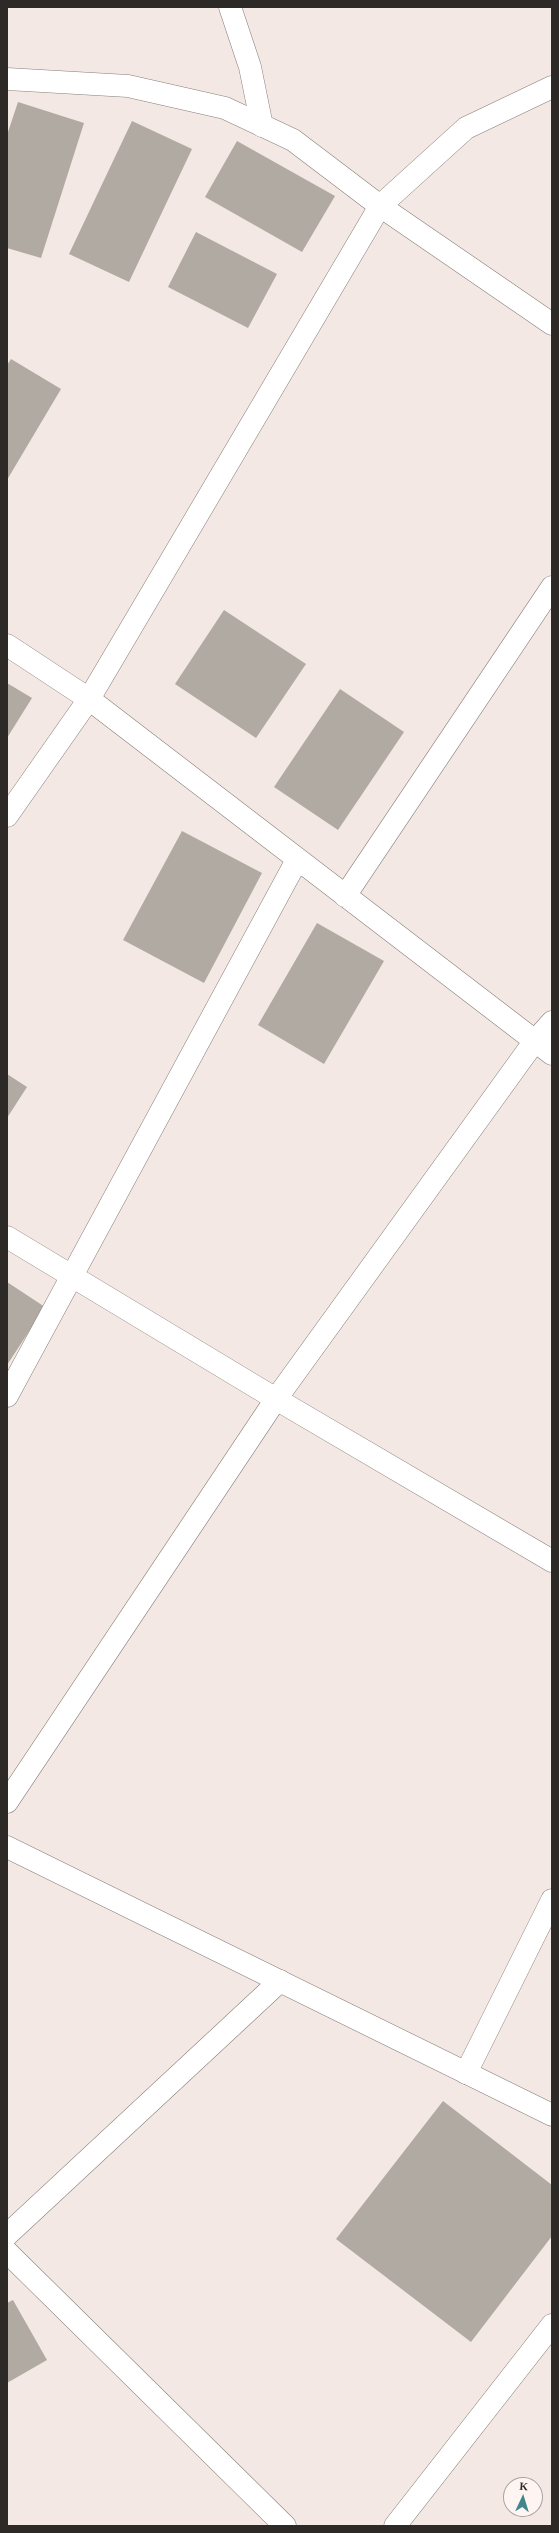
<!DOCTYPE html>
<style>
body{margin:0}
#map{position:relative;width:559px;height:2533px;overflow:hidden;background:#f3e8e3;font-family:"Times New Roman",serif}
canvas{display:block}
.frame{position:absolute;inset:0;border:8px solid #2d2927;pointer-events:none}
.north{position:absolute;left:503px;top:2477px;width:40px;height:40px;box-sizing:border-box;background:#fef5f2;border:1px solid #aaa3a1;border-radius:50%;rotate:4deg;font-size:11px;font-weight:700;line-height:16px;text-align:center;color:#2d2927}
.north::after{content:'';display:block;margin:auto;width:14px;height:18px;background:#3f878c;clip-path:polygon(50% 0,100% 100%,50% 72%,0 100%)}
</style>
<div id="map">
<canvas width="559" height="2533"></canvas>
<div class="frame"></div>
<div class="north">K</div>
</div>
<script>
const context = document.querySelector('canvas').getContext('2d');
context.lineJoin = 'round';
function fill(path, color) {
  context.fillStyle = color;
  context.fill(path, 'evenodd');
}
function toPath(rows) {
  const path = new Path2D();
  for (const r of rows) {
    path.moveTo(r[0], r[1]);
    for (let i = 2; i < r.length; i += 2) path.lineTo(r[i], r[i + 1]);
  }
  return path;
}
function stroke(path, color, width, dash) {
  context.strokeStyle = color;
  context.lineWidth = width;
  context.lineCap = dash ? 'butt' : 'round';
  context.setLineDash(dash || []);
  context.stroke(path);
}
fill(toPath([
 [18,102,84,123,41,258,7,248,7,135],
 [132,121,192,149,129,282,69,254],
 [237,141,335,196,302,252,205,197],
 [196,232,277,274,248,328,168,287],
 [11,359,61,389,7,480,7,365],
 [224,610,306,664,256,738,175,684],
 [7,683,32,698,7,738],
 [340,689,404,732,338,830,274,787],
 [182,831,262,873,204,983,123,940],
 [317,923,384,961,324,1064,258,1025],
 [7,1074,27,1087,7,1118],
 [7,1282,45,1307,7,1365],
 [443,2101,552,2185,552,2236,471,2342,336,2239],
 [13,2300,47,2360,7,2383,7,2303]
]), '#b1aaa2');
const minor = toPath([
 [230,7,250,67,262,126],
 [7,79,128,86,225,108,293,140,380,206,552,324],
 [7,645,89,699,552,1054],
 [7,816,89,699,380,206,466,128,552,87],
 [345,896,552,587],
 [7,1237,276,1399,552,1561],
 [7,1396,297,860],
 [7,1802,276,1399,534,1042,552,1022],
 [466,2073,552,1900],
 [7,2235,280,1981],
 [7,2252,285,2526],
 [395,2526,552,2325]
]);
const secondary = toPath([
 [7,1847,552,2115]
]);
stroke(minor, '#887e7a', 23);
stroke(secondary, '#887e7a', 23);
stroke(minor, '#fff', 22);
stroke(secondary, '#fff', 22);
</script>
